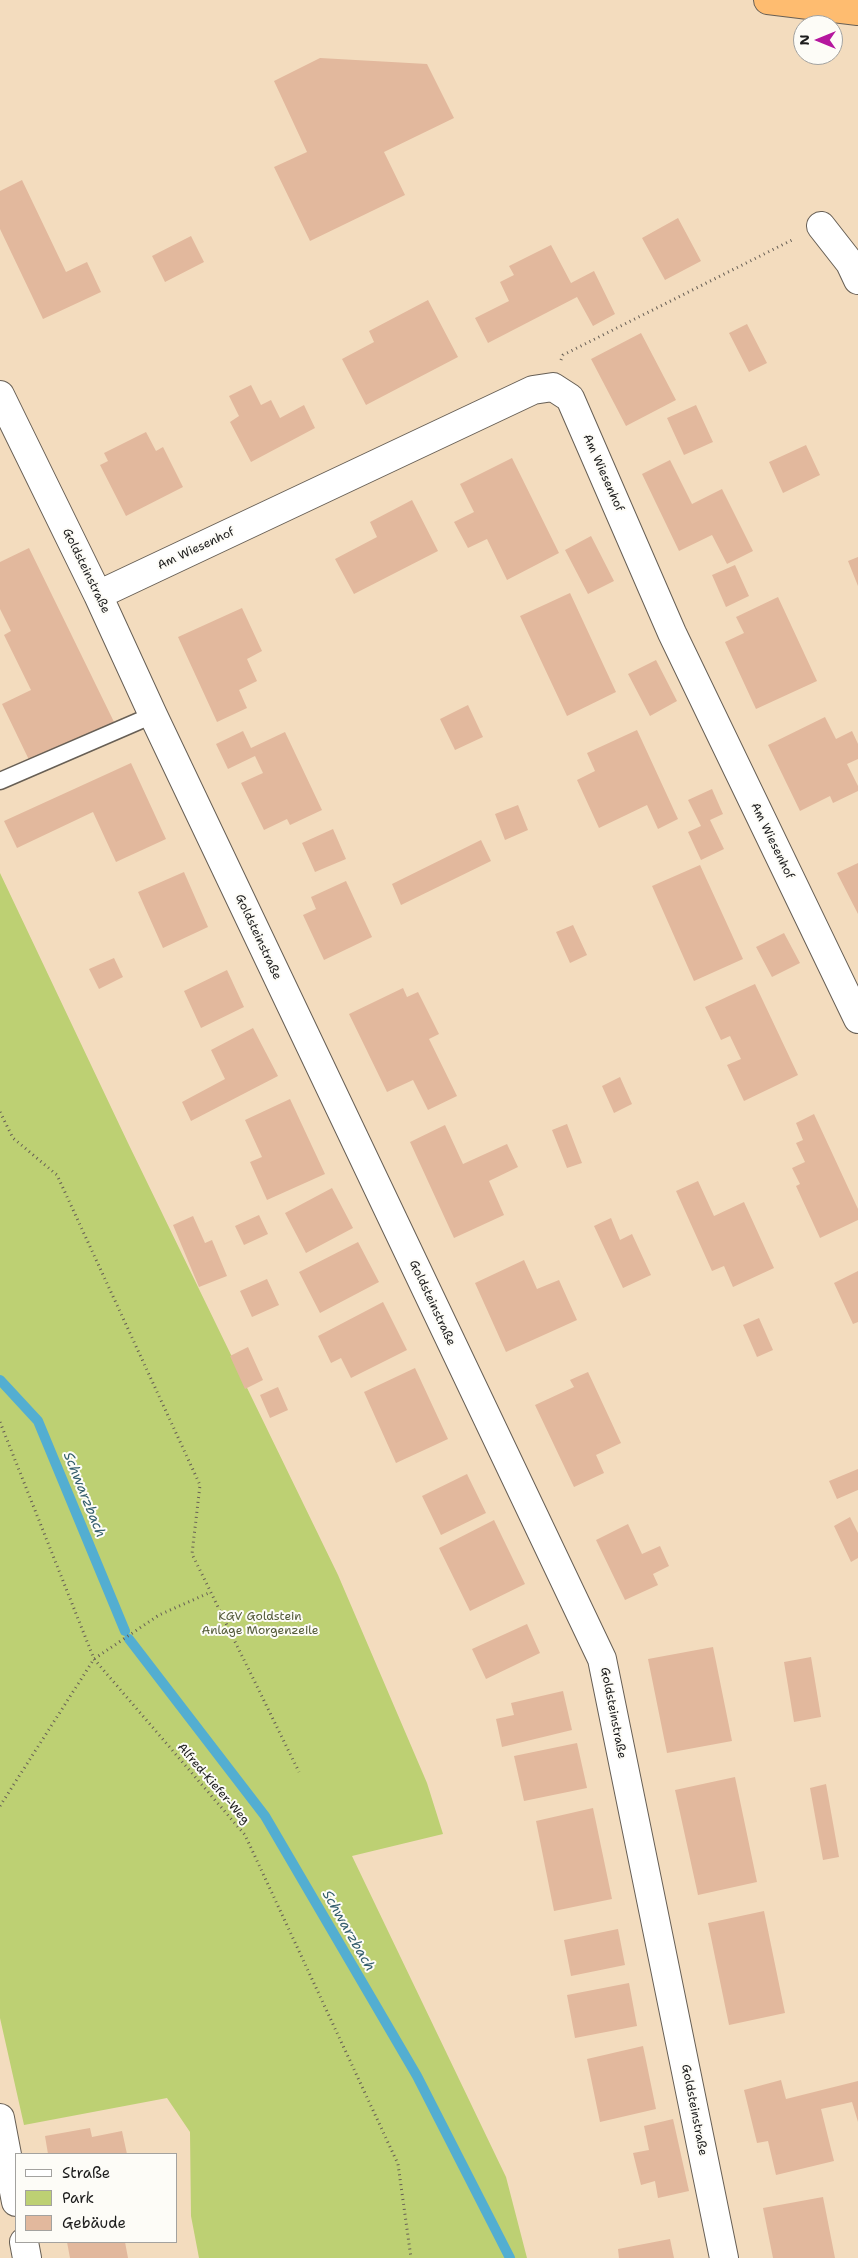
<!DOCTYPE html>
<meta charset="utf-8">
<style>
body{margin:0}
#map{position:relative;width:858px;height:2258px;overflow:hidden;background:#f3dcbe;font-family:"Shantell Sans",sans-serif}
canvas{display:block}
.legend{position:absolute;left:15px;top:2153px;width:162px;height:90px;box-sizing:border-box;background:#fdfcf7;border:1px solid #a3a29f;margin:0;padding:6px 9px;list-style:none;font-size:15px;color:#1c1c1c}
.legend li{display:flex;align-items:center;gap:10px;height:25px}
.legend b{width:25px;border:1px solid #a3a29f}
.north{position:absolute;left:793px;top:15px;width:50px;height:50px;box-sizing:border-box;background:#fdfcf7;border:1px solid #a3a29f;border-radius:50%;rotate:270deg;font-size:14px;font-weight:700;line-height:20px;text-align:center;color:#1c1c1c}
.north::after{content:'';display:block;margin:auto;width:18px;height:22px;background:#b5179e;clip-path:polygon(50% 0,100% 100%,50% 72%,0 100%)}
</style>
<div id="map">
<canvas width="858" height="2258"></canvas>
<ul class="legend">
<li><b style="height:6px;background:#fff"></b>Straße</li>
<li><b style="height:14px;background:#bdd073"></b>Park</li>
<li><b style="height:14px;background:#e2b89d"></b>Gebäude</li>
</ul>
<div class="north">N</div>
</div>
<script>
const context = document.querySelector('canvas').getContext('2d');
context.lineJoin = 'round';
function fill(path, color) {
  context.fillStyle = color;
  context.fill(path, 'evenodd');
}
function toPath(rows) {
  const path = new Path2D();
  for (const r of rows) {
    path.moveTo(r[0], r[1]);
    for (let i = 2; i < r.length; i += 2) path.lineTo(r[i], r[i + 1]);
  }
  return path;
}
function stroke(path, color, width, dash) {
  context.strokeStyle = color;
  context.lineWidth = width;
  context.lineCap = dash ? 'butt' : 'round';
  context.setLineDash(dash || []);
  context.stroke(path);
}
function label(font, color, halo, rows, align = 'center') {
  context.font = font + ' "Shantell Sans",sans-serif';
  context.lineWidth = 4;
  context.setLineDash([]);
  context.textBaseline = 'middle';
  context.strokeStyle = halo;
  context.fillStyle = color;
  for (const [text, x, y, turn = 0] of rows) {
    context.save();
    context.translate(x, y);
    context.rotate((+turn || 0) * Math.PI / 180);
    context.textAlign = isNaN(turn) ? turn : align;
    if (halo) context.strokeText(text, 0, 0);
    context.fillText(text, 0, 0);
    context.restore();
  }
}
fill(toPath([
 [0,873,128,1143,338,1575,427,1783,443,1834,352,1856,506,2177,527,2258,199,2258,191,2216,190,2132,167,2098,24,2125,0,2018]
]), '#bdd073');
stroke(toPath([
 [0,1380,38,1421,125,1631],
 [129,1639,265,1816,417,2076,510,2258]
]), '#53aed1', 10);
fill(toPath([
 [320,58,427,64,454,118,384,152,405,195,310,241,274,167,307,152,274,81],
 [22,180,66,272,87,262,101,292,43,319,0,229,0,191],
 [678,218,701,261,665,280,642,238],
 [191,236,204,262,165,282,152,256],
 [551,245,571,283,594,271,615,314,593,326,577,297,488,343,475,318,509,301,500,282,514,275,509,266],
 [428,300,458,357,366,405,342,359,374,342,369,331],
 [747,324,767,363,749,372,729,333],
 [641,333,676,400,626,426,591,359],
 [251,385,261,405,271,400,280,418,304,405,315,428,251,462,230,422,239,416,229,396],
 [696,405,713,442,684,455,667,418],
 [146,432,156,451,163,447,183,487,126,516,100,465,108,461,104,453],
 [806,445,820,475,783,493,769,462],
 [512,458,559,553,507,580,487,539,468,548,454,522,474,512,460,484],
 [670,460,692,504,722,489,753,551,727,564,712,535,679,551,642,474],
 [412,500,438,551,354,594,335,559,377,537,370,522],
 [591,536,614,581,588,594,565,550],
 [29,548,115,724,31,764,2,704,31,690,4,635,11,631,0,609,0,562],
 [858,557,858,586,848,561],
 [735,565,749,596,726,607,712,575],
 [570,593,616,692,567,716,520,616],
 [778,597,817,681,756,709,725,642,744,633,736,617],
 [242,608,262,651,247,659,257,681,239,690,247,708,217,722,178,637],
 [656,660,677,701,650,716,628,674],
 [468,705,483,737,455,750,440,719],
 [825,717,836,739,852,731,858,744,858,759,847,764,858,786,858,791,833,803,830,796,800,811,768,745],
 [637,730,678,819,658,829,647,805,599,828,577,780,595,771,587,753],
 [243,731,251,748,285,732,322,810,290,825,287,819,264,830,241,783,263,773,255,756,228,769,216,744],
 [131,763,166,839,116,862,93,812,17,848,4,821],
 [712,789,723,814,710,820,724,849,701,860,688,832,701,826,688,800],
 [518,805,528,830,505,840,495,814],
 [333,829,346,859,315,872,302,843],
 [481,840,491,861,401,905,392,884],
 [858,863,858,914,837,873],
 [700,865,743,959,694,981,652,886],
 [184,872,208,927,163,948,138,892],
 [346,881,372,937,324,960,303,915,316,909,311,897],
 [573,925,587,955,570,963,556,932],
 [784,933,800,963,772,977,756,947],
 [114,958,123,977,99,989,89,969],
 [227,970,244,1007,201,1028,184,991],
 [755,984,798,1075,744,1101,727,1065,741,1059,730,1036,721,1040,705,1007],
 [403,988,407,997,418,992,439,1034,429,1039,457,1096,428,1110,413,1080,387,1092,349,1014],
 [253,1028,278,1076,191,1121,182,1102,225,1079,211,1050],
 [620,1077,632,1104,614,1113,602,1086],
 [290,1099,325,1174,267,1200,250,1162,262,1157,245,1120],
 [814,1114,858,1209,858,1220,820,1238,796,1186,800,1184,792,1168,805,1162,796,1143,803,1140,796,1123],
 [567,1124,582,1163,567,1168,552,1130],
 [445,1125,463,1164,507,1144,518,1167,489,1181,504,1215,454,1238,410,1142],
 [698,1181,714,1216,744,1202,774,1268,733,1287,724,1266,712,1271,676,1191],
 [332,1188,353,1228,306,1253,285,1213],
 [259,1215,268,1234,244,1245,235,1226],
 [193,1216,205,1243,212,1240,227,1276,199,1287,173,1225],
 [611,1218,620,1240,632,1234,651,1275,623,1288,594,1226],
 [358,1242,379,1282,320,1313,299,1272],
 [524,1260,537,1289,559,1280,577,1320,506,1352,475,1283],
 [858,1271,858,1322,853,1324,834,1283],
 [267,1279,279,1305,252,1317,240,1291],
 [383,1302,407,1350,351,1378,341,1358,331,1363,318,1336],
 [759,1318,773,1350,757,1357,743,1325],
 [248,1347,263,1380,245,1389,230,1356],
 [415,1368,448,1439,396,1463,364,1392],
 [588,1372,621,1443,596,1455,604,1473,574,1487,535,1405,574,1387,570,1380],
 [278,1387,288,1410,270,1418,260,1395],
 [858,1469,858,1490,837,1499,829,1481],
 [467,1474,486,1513,441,1535,422,1496],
 [850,1517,858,1533,858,1558,851,1562,834,1526],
 [494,1520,525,1584,470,1611,439,1548],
 [628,1524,642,1554,660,1546,669,1566,653,1574,658,1585,625,1600,596,1540],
 [527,1624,540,1653,486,1679,472,1649],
 [713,1647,732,1741,667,1753,648,1659],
 [811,1657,821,1717,794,1722,784,1662],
 [563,1691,572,1730,502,1747,496,1719,514,1715,511,1703],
 [577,1743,587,1788,524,1801,514,1756],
 [735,1777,757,1882,698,1895,675,1790],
 [826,1784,839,1857,823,1860,810,1788],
 [593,1808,612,1899,554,1911,536,1821],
 [764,1911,785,2013,729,2025,708,1923],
 [618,1929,625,1965,571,1976,564,1940],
 [629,1983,637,2026,575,2038,567,1995],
 [643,2046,656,2109,600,2122,587,2059],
 [781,2080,786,2099,858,2081,858,2122,852,2102,821,2109,834,2161,776,2175,768,2141,757,2143,744,2090],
 [673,2119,689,2191,658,2198,655,2181,641,2185,633,2153,649,2150,644,2126],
 [90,2128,92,2137,122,2131,127,2154,48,2154,45,2136],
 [823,2197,835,2258,773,2258,763,2208],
 [670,2239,674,2258,619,2258,618,2249],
 [67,2242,125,2242,128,2258,70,2258]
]), '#e2b89d');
const lane = toPath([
 [0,781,153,715]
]);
const street = toPath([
 [821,226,850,263,858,280],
 [0,395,98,595,153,715,602,1659,724,2258],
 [98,595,533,390,553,387,570,398,672,633,858,1019],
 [0,2118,16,2202],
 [24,2242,27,2258]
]);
const highway = toPath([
 [768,0,858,11]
]);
stroke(lane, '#675f55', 19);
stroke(street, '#675f55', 30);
stroke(highway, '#675f55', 30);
stroke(toPath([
 [561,360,563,355,794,239],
 [0,1112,13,1138,57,1175,200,1485,192,1554,299,1772],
 [0,1422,94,1659,245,1835,398,2164,411,2258],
 [0,1806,94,1659,159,1615,211,1592]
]), '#675f55', 3, [1, 4]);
stroke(lane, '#fff', 16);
stroke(street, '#fff', 28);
stroke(highway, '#febc70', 28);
label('12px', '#1c1c1c', '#fdfcf7', [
 ["Am Wiesenhof",603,473,66],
 ["Am Wiesenhof",196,549,-25],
 ["Goldsteinstraße",86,571,64],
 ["Am Wiesenhof",772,841,64],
 ["Goldsteinstraße",258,937,65],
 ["Goldsteinstraße",432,1303,65],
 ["Goldsteinstraße",613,1713,79],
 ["Alfred-Kiefer-Weg",213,1784,49],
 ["Goldsteinstraße",694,2110,79]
]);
label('12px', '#545b3a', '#fdfcf7', [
 ["KGV Goldstein",260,1617],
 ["Anlage Morgenzeile",260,1631]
]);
label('italic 14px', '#355e6d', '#fdfcf7', [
 ["Schwarzbach",84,1495,68],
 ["Schwarzbach",348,1931,60]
]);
</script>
